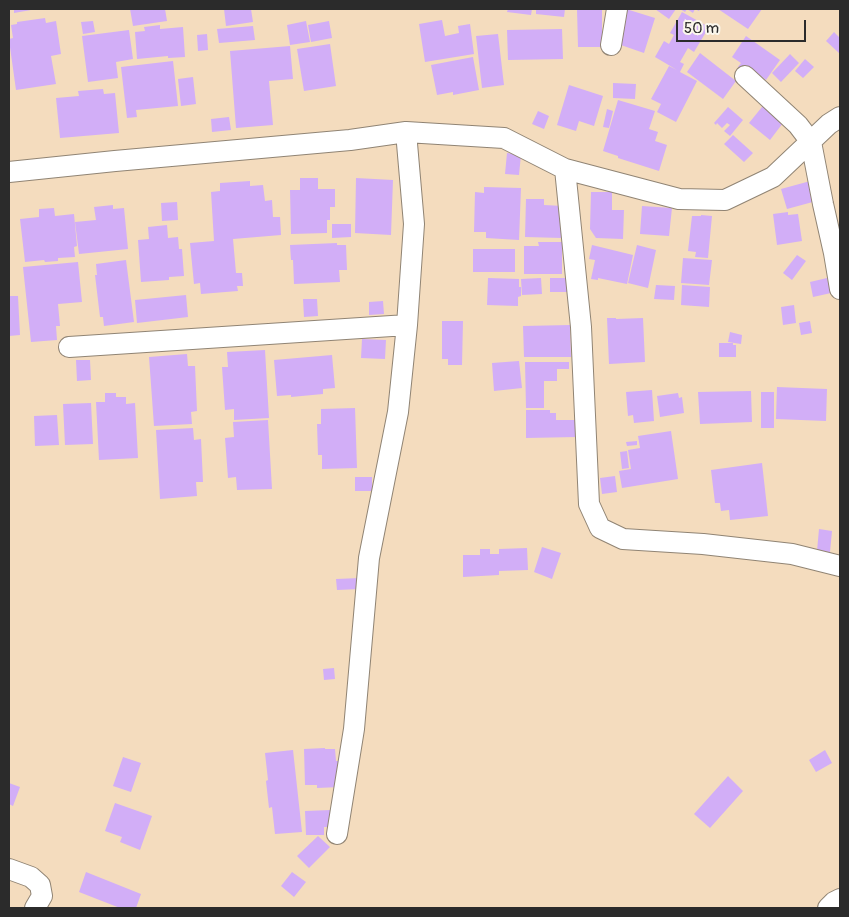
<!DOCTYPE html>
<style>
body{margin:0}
#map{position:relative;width:849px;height:917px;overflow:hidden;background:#f4dcbe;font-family:Pangolin,sans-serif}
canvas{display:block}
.frame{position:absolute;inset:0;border:10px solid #2b2b2b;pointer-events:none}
.scale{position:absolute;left:676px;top:20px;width:130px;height:22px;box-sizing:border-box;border:2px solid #2b2b2b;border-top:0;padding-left:6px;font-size:15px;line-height:18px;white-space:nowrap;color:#2b2b2b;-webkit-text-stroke:4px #fbf7ec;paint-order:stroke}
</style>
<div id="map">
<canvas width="849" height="917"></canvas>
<div class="frame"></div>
<div class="scale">50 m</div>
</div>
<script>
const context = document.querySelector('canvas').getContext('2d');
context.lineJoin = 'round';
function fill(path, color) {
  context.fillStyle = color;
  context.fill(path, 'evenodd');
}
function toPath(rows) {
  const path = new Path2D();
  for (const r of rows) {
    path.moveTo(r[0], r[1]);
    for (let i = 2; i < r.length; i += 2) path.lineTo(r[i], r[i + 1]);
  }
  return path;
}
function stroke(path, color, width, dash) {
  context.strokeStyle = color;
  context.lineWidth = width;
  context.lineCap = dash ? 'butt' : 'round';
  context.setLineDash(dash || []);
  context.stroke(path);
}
fill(toPath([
 [14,9,31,9,31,10,14,13],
 [130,9,165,9,167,21,133,26],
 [224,9,251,9,253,22,226,26],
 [508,9,532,9,531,15,507,12],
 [536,9,565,9,564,17,536,14],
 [577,9,602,9,602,47,578,47],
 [626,9,655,18,644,53,615,43],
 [655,9,676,9,669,19],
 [680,9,700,9,699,11,695,9,693,13,687,9,685,12],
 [718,9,762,9,748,29],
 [682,12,709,27,694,52,688,48,680,62,684,64,680,72,697,81,676,122,657,112,661,104,651,99,669,66,677,70,655,57,664,41,669,44,674,35,670,33],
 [45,18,46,23,56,21,61,54,51,56,56,84,16,90,9,40,9,39,13,38,11,25,17,24,17,22],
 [442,20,445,36,459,33,458,26,470,24,474,54,425,62,419,24],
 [93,21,95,32,83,34,81,22],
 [306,21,310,42,290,45,287,25],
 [329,21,332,38,311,42,308,25],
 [160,25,160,29,183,27,185,57,168,58,168,56,137,59,135,32,145,31,144,27],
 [253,26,255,40,219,43,217,29],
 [562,29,563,59,508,60,507,30],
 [129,30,133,59,116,62,118,78,88,82,82,36],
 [834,32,840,38,840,51,839,53,826,41],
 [207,34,208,50,198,51,197,35],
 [498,34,504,85,482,88,476,36],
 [746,36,780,60,766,80,750,68,747,73,738,67,741,63,732,57],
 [330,44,336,86,304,91,297,49],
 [290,46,293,79,269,81,273,125,236,128,230,51],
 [700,53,736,81,723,99,687,72],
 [790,54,799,63,781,82,772,73],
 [473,57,479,90,453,95,453,92,437,95,431,65],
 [805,59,814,67,803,78,795,71],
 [173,61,178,106,136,110,137,117,127,118,121,67],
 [193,77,196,104,181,106,178,79],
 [613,83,636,84,635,99,613,98],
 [569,85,603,96,594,126,579,121,576,131,557,125],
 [103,89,104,94,115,93,119,133,60,138,56,98,79,96,78,91],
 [618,100,655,111,649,129,658,132,655,141,667,145,659,171,618,158,618,156,603,151],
 [766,102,786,119,770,140,749,123],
 [728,107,743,120,730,136,724,131,730,125,727,123,722,128,717,123,716,125,714,123],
 [607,109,613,111,609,128,603,127],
 [538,111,549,116,544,129,532,124],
 [229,117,231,130,212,132,211,119],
 [733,135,753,153,744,162,724,144],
 [507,153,521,155,519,175,505,174],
 [300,178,318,178,318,189,335,189,335,207,330,207,330,220,327,220,327,233,291,234,290,190,300,190],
 [356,178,393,180,391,235,355,233],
 [814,180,820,200,787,209,781,189],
 [250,181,250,186,263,185,265,201,272,200,273,217,280,217,281,235,233,239,236,273,242,273,243,286,237,286,238,291,201,294,200,283,194,284,190,243,214,241,211,192,220,191,220,183],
 [484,187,521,188,519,240,486,238,486,232,474,232,475,192,484,193],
 [591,192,612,192,612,210,624,210,623,239,596,238,590,229],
 [526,199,544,199,544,205,563,206,562,238,525,237],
 [177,202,178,220,162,221,161,203],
 [113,205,113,209,124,208,128,249,79,254,75,222,96,220,94,207],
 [642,206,672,208,669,236,640,234],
 [54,208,55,216,74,214,77,246,74,247,75,257,58,258,58,261,45,262,44,260,25,262,20,219,39,217,39,209],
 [788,212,788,215,798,214,802,241,777,245,773,214],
 [701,215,712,216,708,258,695,257,696,252,688,251,692,216,701,216],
 [332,224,351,224,351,237,332,238],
 [167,225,168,238,178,237,179,249,182,249,184,276,169,277,169,280,141,282,138,240,149,239,148,227],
 [538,242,562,242,562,274,524,274,524,246,539,246],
 [337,243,337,245,346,245,347,270,339,270,340,282,294,284,293,260,291,260,290,245],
 [592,245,633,255,627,284,598,278,598,280,591,279,595,260,589,259],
 [637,245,656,250,648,288,628,283],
 [473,249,515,249,515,272,473,272],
 [797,255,806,261,792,280,783,273],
 [683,258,712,260,709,285,681,283],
 [126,260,134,322,104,326,103,317,100,317,95,275,97,275,96,264],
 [78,262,82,302,58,304,60,326,56,326,57,340,31,342,23,267],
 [488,278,519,279,519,287,521,287,521,296,518,297,518,306,487,305],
 [541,278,542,294,522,295,521,279],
 [550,278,568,278,567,292,550,292],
 [827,278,831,293,813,297,810,282],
 [656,285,675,286,674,300,654,299],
 [682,285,710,287,709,307,681,305],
 [186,295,188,317,137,323,135,300],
 [9,296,18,296,20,335,9,336],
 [303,299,317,299,318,316,304,317],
 [383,301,384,314,369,315,369,302],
 [794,305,796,323,783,325,781,307],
 [607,318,616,318,616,319,643,318,645,362,609,364],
 [442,321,463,321,462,365,448,365,448,359,442,359],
 [810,321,812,333,801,335,799,323],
 [570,325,571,357,524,357,523,326],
 [730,332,742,335,741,344,728,342],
 [362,339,386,340,385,359,361,358],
 [719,343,733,343,733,345,736,345,736,357,719,357],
 [265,350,269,418,234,420,234,409,225,410,222,367,228,367,227,352],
 [187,354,188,366,195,366,197,411,191,412,192,424,154,426,149,357],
 [332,355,335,388,323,389,323,394,291,397,291,395,277,396,274,360],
 [76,360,90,360,91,380,77,381],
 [519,361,522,388,494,391,492,363],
 [525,362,569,362,569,369,557,369,557,381,544,381,544,408,526,408],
 [777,387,827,389,826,421,776,419],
 [652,390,654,421,634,423,633,415,628,416,626,392],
 [751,391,752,422,700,424,698,392],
 [761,392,774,392,774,428,761,428],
 [105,393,116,393,116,397,126,397,126,404,135,403,138,458,99,460,96,402,105,402],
 [678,393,679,398,682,397,684,413,660,417,657,396],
 [91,403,93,444,65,445,63,404],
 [355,408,357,468,322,469,322,455,318,455,317,424,321,424,321,409],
 [526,410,550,410,550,413,556,413,556,420,576,420,577,437,526,438],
 [57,415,59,445,35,446,34,416],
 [268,420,272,489,237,490,236,477,228,478,225,438,234,437,233,422],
 [193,428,194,440,201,439,203,482,196,482,197,496,160,499,156,430],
 [671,431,678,479,622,488,619,471,631,469,628,450,640,448,638,436],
 [637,441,637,445,627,446,626,442],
 [627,451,629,468,622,469,620,452],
 [762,463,768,516,730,520,729,510,721,511,720,503,715,503,711,470],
 [615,476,617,492,602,494,600,478],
 [355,477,372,477,372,491,355,491],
 [819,529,832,531,830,552,817,551],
 [542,547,561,553,552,579,534,572],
 [527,548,528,570,499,571,499,575,463,577,463,555,480,555,480,549,490,549,490,554,499,554,499,549],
 [360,578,360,589,337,590,336,579],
 [334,668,335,679,324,680,323,669],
 [325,748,325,749,335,749,336,761,338,761,340,787,317,788,317,785,305,785,304,749],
 [293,750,302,832,275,834,272,807,269,808,266,781,268,780,265,753],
 [825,750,832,763,816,772,809,760],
 [123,757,141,763,131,792,113,786],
 [728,776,743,791,710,828,694,814],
 [9,783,20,787,13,806,9,804],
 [115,803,152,816,140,850,120,842,122,837,105,831],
 [331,810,332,827,324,827,324,835,306,835,305,811],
 [318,836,330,847,309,868,297,856],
 [86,872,141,894,136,908,120,908,79,892],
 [292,872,306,882,294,897,281,886]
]), '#d2aef7');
const street = toPath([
 [611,45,617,9],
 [745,76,798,125,811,142,823,204,834,253,840,289],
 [565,169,581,327,589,504,600,528,623,539,703,544,792,554,840,566],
 [9,172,115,161,350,140,406,132,504,138,565,169,679,199,725,200,773,177,829,124,840,117],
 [69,347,407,325],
 [337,834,354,729,369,558,398,412,407,325,414,224,406,132],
 [9,869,31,877,40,885,42,896,35,908],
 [828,908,834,902,840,899]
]);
stroke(street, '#908474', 22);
stroke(street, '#fff', 20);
</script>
